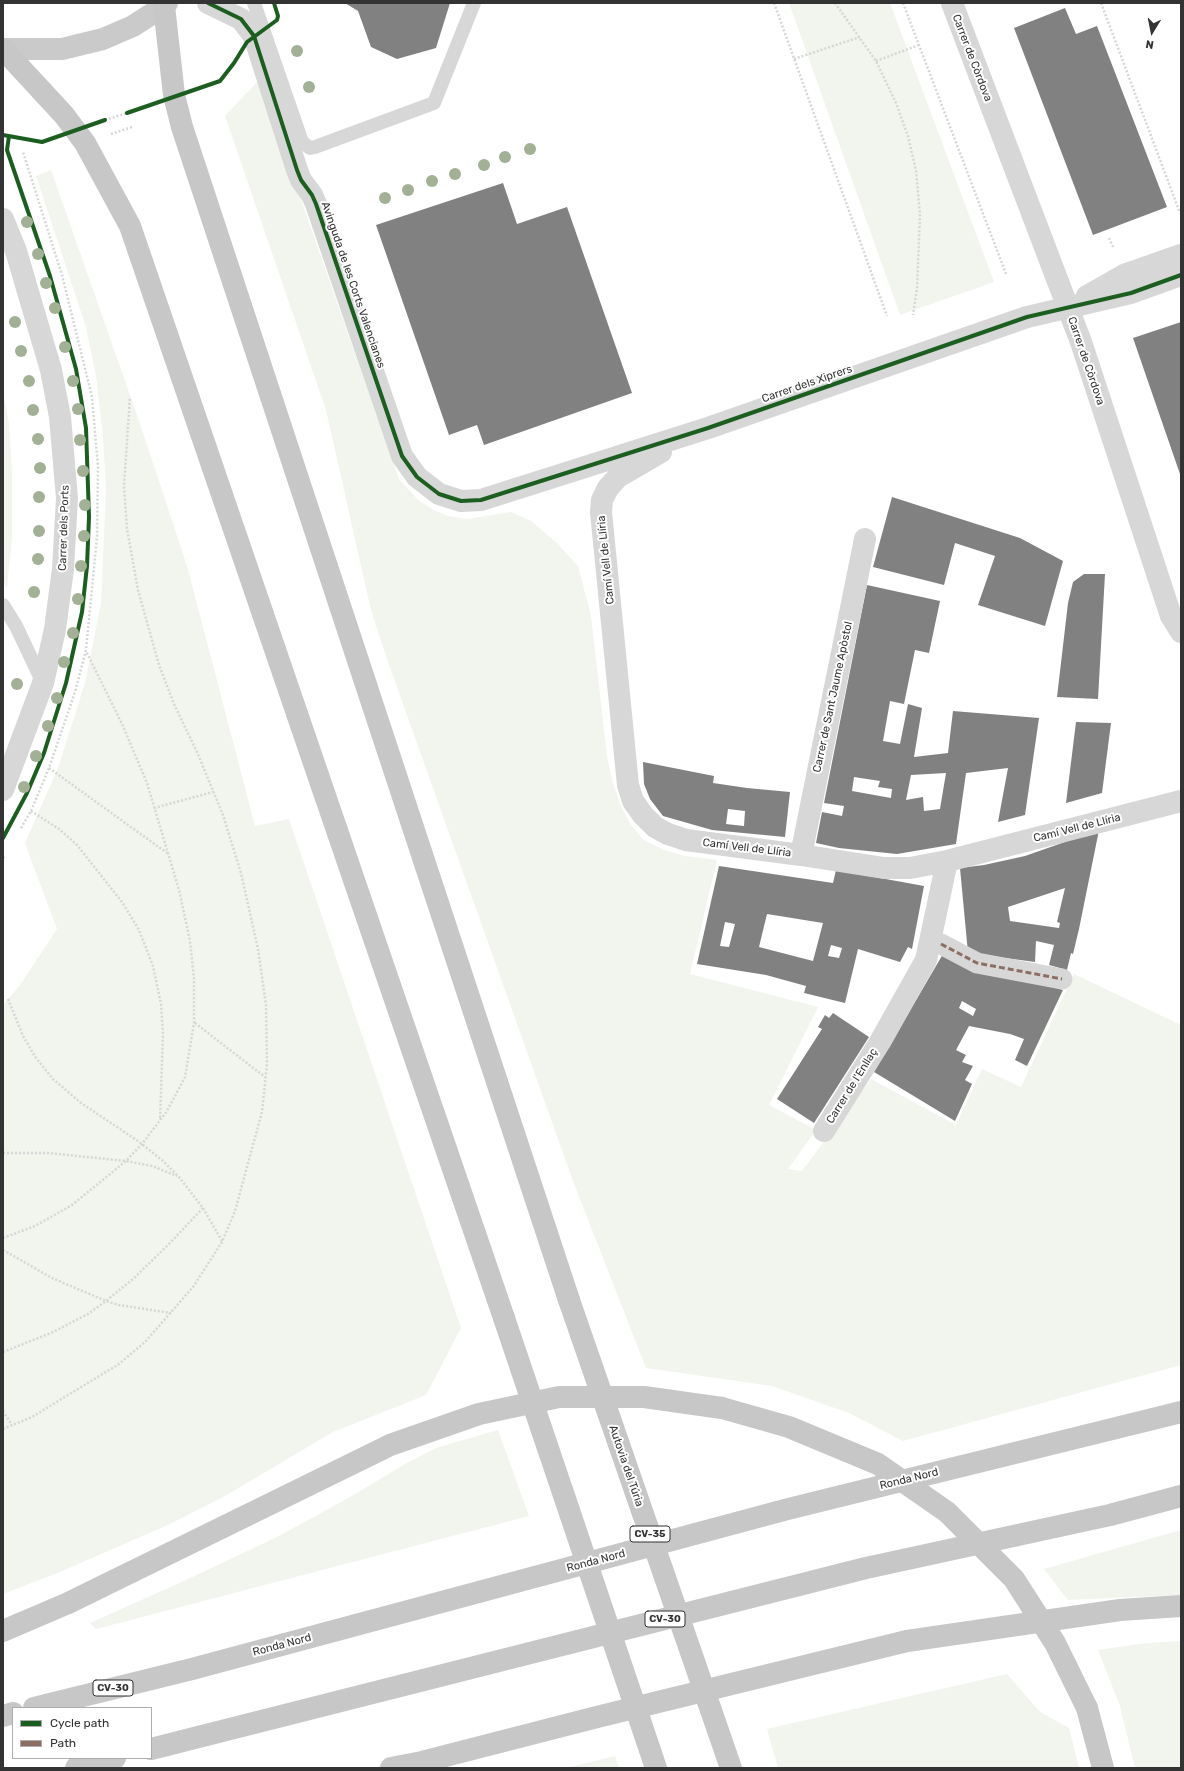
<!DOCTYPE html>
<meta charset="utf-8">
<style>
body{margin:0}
#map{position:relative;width:1184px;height:1771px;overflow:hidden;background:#fff;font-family:Rubik,sans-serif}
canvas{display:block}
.frame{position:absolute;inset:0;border:4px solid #333;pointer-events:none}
.legend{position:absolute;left:12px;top:1707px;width:140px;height:52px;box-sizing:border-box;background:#fff;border:1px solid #adadad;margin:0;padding:5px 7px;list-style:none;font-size:12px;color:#333}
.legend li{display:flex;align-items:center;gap:8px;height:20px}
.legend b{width:20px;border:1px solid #adadad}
.north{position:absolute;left:1132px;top:12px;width:40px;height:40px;-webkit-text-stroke:3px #fff;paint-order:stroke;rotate:190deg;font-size:11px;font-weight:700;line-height:16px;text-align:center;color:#333}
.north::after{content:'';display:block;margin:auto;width:14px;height:18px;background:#333;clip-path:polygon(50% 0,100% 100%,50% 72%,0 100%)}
</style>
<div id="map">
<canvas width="1184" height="1771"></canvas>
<div class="frame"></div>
<ul class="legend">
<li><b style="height:5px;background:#1b5e20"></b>Cycle path</li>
<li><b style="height:5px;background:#8d6e63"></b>Path</li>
</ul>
<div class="north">N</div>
</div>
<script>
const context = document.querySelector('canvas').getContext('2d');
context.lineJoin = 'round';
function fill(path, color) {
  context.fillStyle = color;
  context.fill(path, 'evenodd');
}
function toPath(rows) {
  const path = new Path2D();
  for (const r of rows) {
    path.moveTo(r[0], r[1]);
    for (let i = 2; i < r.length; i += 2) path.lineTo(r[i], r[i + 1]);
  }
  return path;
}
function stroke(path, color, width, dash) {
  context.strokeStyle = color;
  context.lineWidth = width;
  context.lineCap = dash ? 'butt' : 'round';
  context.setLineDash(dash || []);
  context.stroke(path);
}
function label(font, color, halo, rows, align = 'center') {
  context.font = font + ' Rubik,sans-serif';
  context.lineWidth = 4;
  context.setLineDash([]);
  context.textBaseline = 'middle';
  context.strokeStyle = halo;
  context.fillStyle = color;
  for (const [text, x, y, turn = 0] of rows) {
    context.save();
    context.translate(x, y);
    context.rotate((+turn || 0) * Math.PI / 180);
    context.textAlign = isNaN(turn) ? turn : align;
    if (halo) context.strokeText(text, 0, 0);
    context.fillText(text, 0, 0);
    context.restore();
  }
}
fill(toPath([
 [789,3,890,3,994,282,900,315],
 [259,80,399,479,418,500,434,510,448,516,467,519,511,512,531,521,556,542,578,566,591,616,607,756,613,783,620,804,630,824,644,840,664,850,685,856,717,860,690,974,818,1007,769,1105,816,1130,788,1169,802,1171,871,1079,956,1125,982,1069,1021,1087,1074,974,1181,1025,1181,1365,903,1441,849,1413,772,1386,646,1368,573,1181,387,659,371,610,326,410,225,116],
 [51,170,138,418,187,566,255,826,289,819,461,1328,426,1395,333,1432,225,1496,170,1524,60,1572,3,1594,3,1005,20,985,57,929,25,843,58,768,85,683,101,603,106,491,103,436,96,376,86,327,36,176],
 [3,391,9,424,12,473,12,538,7,588,3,581],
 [498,1430,529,1516,96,1629,90,1623,184,1581,279,1536,352,1496,405,1464,436,1448],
 [1181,1530,1181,1595,1068,1600,1044,1569],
 [1181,1641,1181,1768,1135,1768,1120,1706,1098,1650,1147,1643],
 [1007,1674,1040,1712,1069,1728,1079,1768,778,1768,767,1729],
 [615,1756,619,1768,566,1768]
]), '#f1f5ed');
fill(toPath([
 [345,3,450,3,436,48,397,59,371,47,358,11],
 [1065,8,1076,34,1097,26,1167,207,1093,235,1014,28],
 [503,183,517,224,567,207,632,393,484,445,477,425,449,435,376,225],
 [1181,322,1181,477,1133,338],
 [892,497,1020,538,1063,561,1045,626,978,605,995,556,955,543,944,585,873,567],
 [1084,574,1105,574,1098,699,1057,697,1068,603,1073,582],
 [867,585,940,601,929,653,915,650,904,704,890,701,883,741,900,744,908,704,922,708,914,757,948,753,953,711,1039,718,1025,815,998,822,1008,768,966,773,956,844,897,854,839,848,816,843,822,812,842,816,844,806,824,803],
 [946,773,940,809,924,811,923,797,906,800,911,775],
 [854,777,880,781,878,787,892,789,891,798,852,791],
 [1076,722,1111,723,1102,793,1066,803],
 [643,762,714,776,713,783,747,788,790,792,785,837,712,830,663,816,650,799,644,784],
 [728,809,745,811,744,826,726,824],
 [1099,830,1079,929,1073,954,1071,953,1067,970,1049,965,1054,945,1036,941,1035,962,968,953,960,868,984,865,1025,856],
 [1065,888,1057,922,1060,923,1059,928,1010,921,1008,907],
 [719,866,833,883,836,870,924,886,912,949,908,947,900,962,858,949,845,1003,804,993,806,986,766,975,697,964],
 [767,914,823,923,813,961,759,947],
 [725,922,735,924,729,947,720,946],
 [831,945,842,948,839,958,828,956],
 [943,954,1063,990,1027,1066,1015,1060,1024,1039,1010,1034,969,1026,956,1050,966,1055,962,1062,973,1066,965,1080,972,1084,955,1121,874,1072],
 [962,1001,976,1009,973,1016,959,1008],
 [833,1013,869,1037,814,1123,777,1099,822,1029,818,1027,825,1015,829,1018]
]), '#818181');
stroke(toPath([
 [774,3,887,316],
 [835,3,876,61,896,103,908,136,916,171,920,215,917,289,913,315],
 [903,3,1006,274],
 [1101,3,1180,213],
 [794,59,860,37],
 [876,61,919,45],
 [105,120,127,113],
 [111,134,132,127],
 [1109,238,1114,249],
 [49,768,167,853],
 [154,808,213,792],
 [31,811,59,829,77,845,122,902,139,930,153,966,161,1004,163,1034,160,1120],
 [21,828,31,811,49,768,75,692,86,650,97,537,98,467,92,397,62,275,23,152],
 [3,858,5,856],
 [8,999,23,1036,36,1058,53,1079,81,1103,138,1141,163,1161,179,1177,203,1208,222,1241],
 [195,1023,265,1077],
 [3,1153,48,1153,126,1161,152,1166,177,1176],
 [3,1238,35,1226,72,1205,126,1161,142,1144,167,1111,185,1077,194,1023,194,979,190,941,179,890,147,783,123,726,86,651],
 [3,1250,52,1278,106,1301,119,1305,171,1313],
 [3,1352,51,1333,88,1314,106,1301,133,1279,169,1244,203,1208],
 [3,1411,12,1425],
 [3,1429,32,1417,119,1364,145,1342,193,1287,222,1242,235,1211,262,1112,267,1064,266,1005,258,949,241,873,223,815,197,752,174,704,159,665,138,590,127,529,124,486,130,397]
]), '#d6d6d6', 2.5, [2, 2]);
stroke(toPath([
 [254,3,302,142,310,148,315,147,434,103,474,3],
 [3,605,16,626,43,683]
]), '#d7d7d7', 14);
stroke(toPath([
 [941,944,977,963,1062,979]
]), '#d7d7d7', 21);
stroke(toPath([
 [208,3,241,19,254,36,297,170,301,180,312,195,316,204,402,456,417,477,439,494,461,501,481,500,708,428,1027,317,1131,293,1181,275],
 [952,3,1081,342,1171,616,1181,632],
 [3,219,16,251,51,370,60,417,67,498,63,569,55,629,43,683,3,790],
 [1087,296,1124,275,1181,255],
 [661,452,618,477,608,488,602,500,601,512,628,785,633,801,643,815,655,827,668,834,686,840,801,855,884,868,910,868,947,861,1181,801],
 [801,855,865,539],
 [824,1131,880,1042,926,960,947,861]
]), '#d7d7d7', 22);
stroke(toPath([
 [3,49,62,49,103,39,133,26,164,6,167,3]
]), '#cacaca', 22);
stroke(toPath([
 [164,6,174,95,182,127,569,1300],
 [3,49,64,115,85,143,130,226,504,1318],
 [3,1631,66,1604,390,1445,479,1414,559,1397,644,1397,722,1408],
 [34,1708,192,1669,788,1509,1181,1412],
 [1087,1708,1103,1768],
 [3,1716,13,1713],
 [151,1749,866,1568,1110,1515,1181,1496],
 [76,1768,115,1758],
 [391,1768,422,1762,597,1717,907,1641,1120,1610,1181,1606]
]), '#c7c7c7', 22);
stroke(toPath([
 [569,1300,731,1768],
 [504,1318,656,1768],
 [722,1408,789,1427,878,1464,947,1512,1014,1579,1055,1643,1087,1708]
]), '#c7c7c7', 22);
stroke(toPath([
 [941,944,977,963,1062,979]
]), '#8d6e63', 3, [6, 3]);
stroke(toPath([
 [208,3,241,19,254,36,297,170,301,180,312,195,316,204,402,456,417,477,439,494,461,501,481,500,708,428,1027,317,1131,293,1181,275],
 [127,113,220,81,234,63,247,42,277,20,278,16,274,3],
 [3,135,42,142,105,120],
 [3,838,27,793,44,753,66,683,82,612,87,566,89,517,86,428,76,369,50,276,7,150,9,136]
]), '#1b5e20', 4);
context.fillStyle = '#a2b095';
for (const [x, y] of [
 [297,51],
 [309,87],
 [530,149],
 [505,157],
 [484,165],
 [455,174],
 [432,181],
 [408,190],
 [385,198],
 [27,222],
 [38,254],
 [46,283],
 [55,308],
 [15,322],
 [65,347],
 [21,351],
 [29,381],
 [73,381],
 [78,409],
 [33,410],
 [38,439],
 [80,440],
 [40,468],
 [83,471],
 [39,497],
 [85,505],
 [39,531],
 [84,536],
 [38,559],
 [81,566],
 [34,592],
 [78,599],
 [73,633],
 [64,662],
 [17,684],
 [57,698],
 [48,726],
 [36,756],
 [24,787]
]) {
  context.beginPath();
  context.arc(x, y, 6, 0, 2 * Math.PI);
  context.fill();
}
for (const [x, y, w] of [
 [650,1534,40],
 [665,1619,40],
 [113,1688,40]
]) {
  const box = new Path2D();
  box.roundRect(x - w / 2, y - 8, w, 16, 3);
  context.fillStyle = '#fff';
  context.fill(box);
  stroke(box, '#333', 1);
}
label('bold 10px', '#333', null, [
 ["CV-35",650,1534],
 ["CV-30",665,1619],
 ["CV-30",113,1688]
]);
label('11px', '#333', '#fff', [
 ["Carrer de Còrdova",972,58,69],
 ["Avinguda de les Corts Valencianes",353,285,71],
 ["Carrer de Còrdova",1086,361,71],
 ["Carrer dels Xiprers",807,384,-19],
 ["Carrer dels Ports",64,528,-88],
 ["Camí Vell de Llíria",606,560,-96],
 ["Carrer de Sant Jaume Apòstol",833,697,-78],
 ["Camí Vell de Llíria",1077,828,-14],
 ["Camí Vell de Llíria",747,848,7],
 ["Carrer de l'Enllaç",852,1086,-58],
 ["Autovia del Túria",626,1466,71],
 ["Ronda Nord",909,1479,-14],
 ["Ronda Nord",596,1561,-15],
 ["Ronda Nord",282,1645,-15]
]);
</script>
